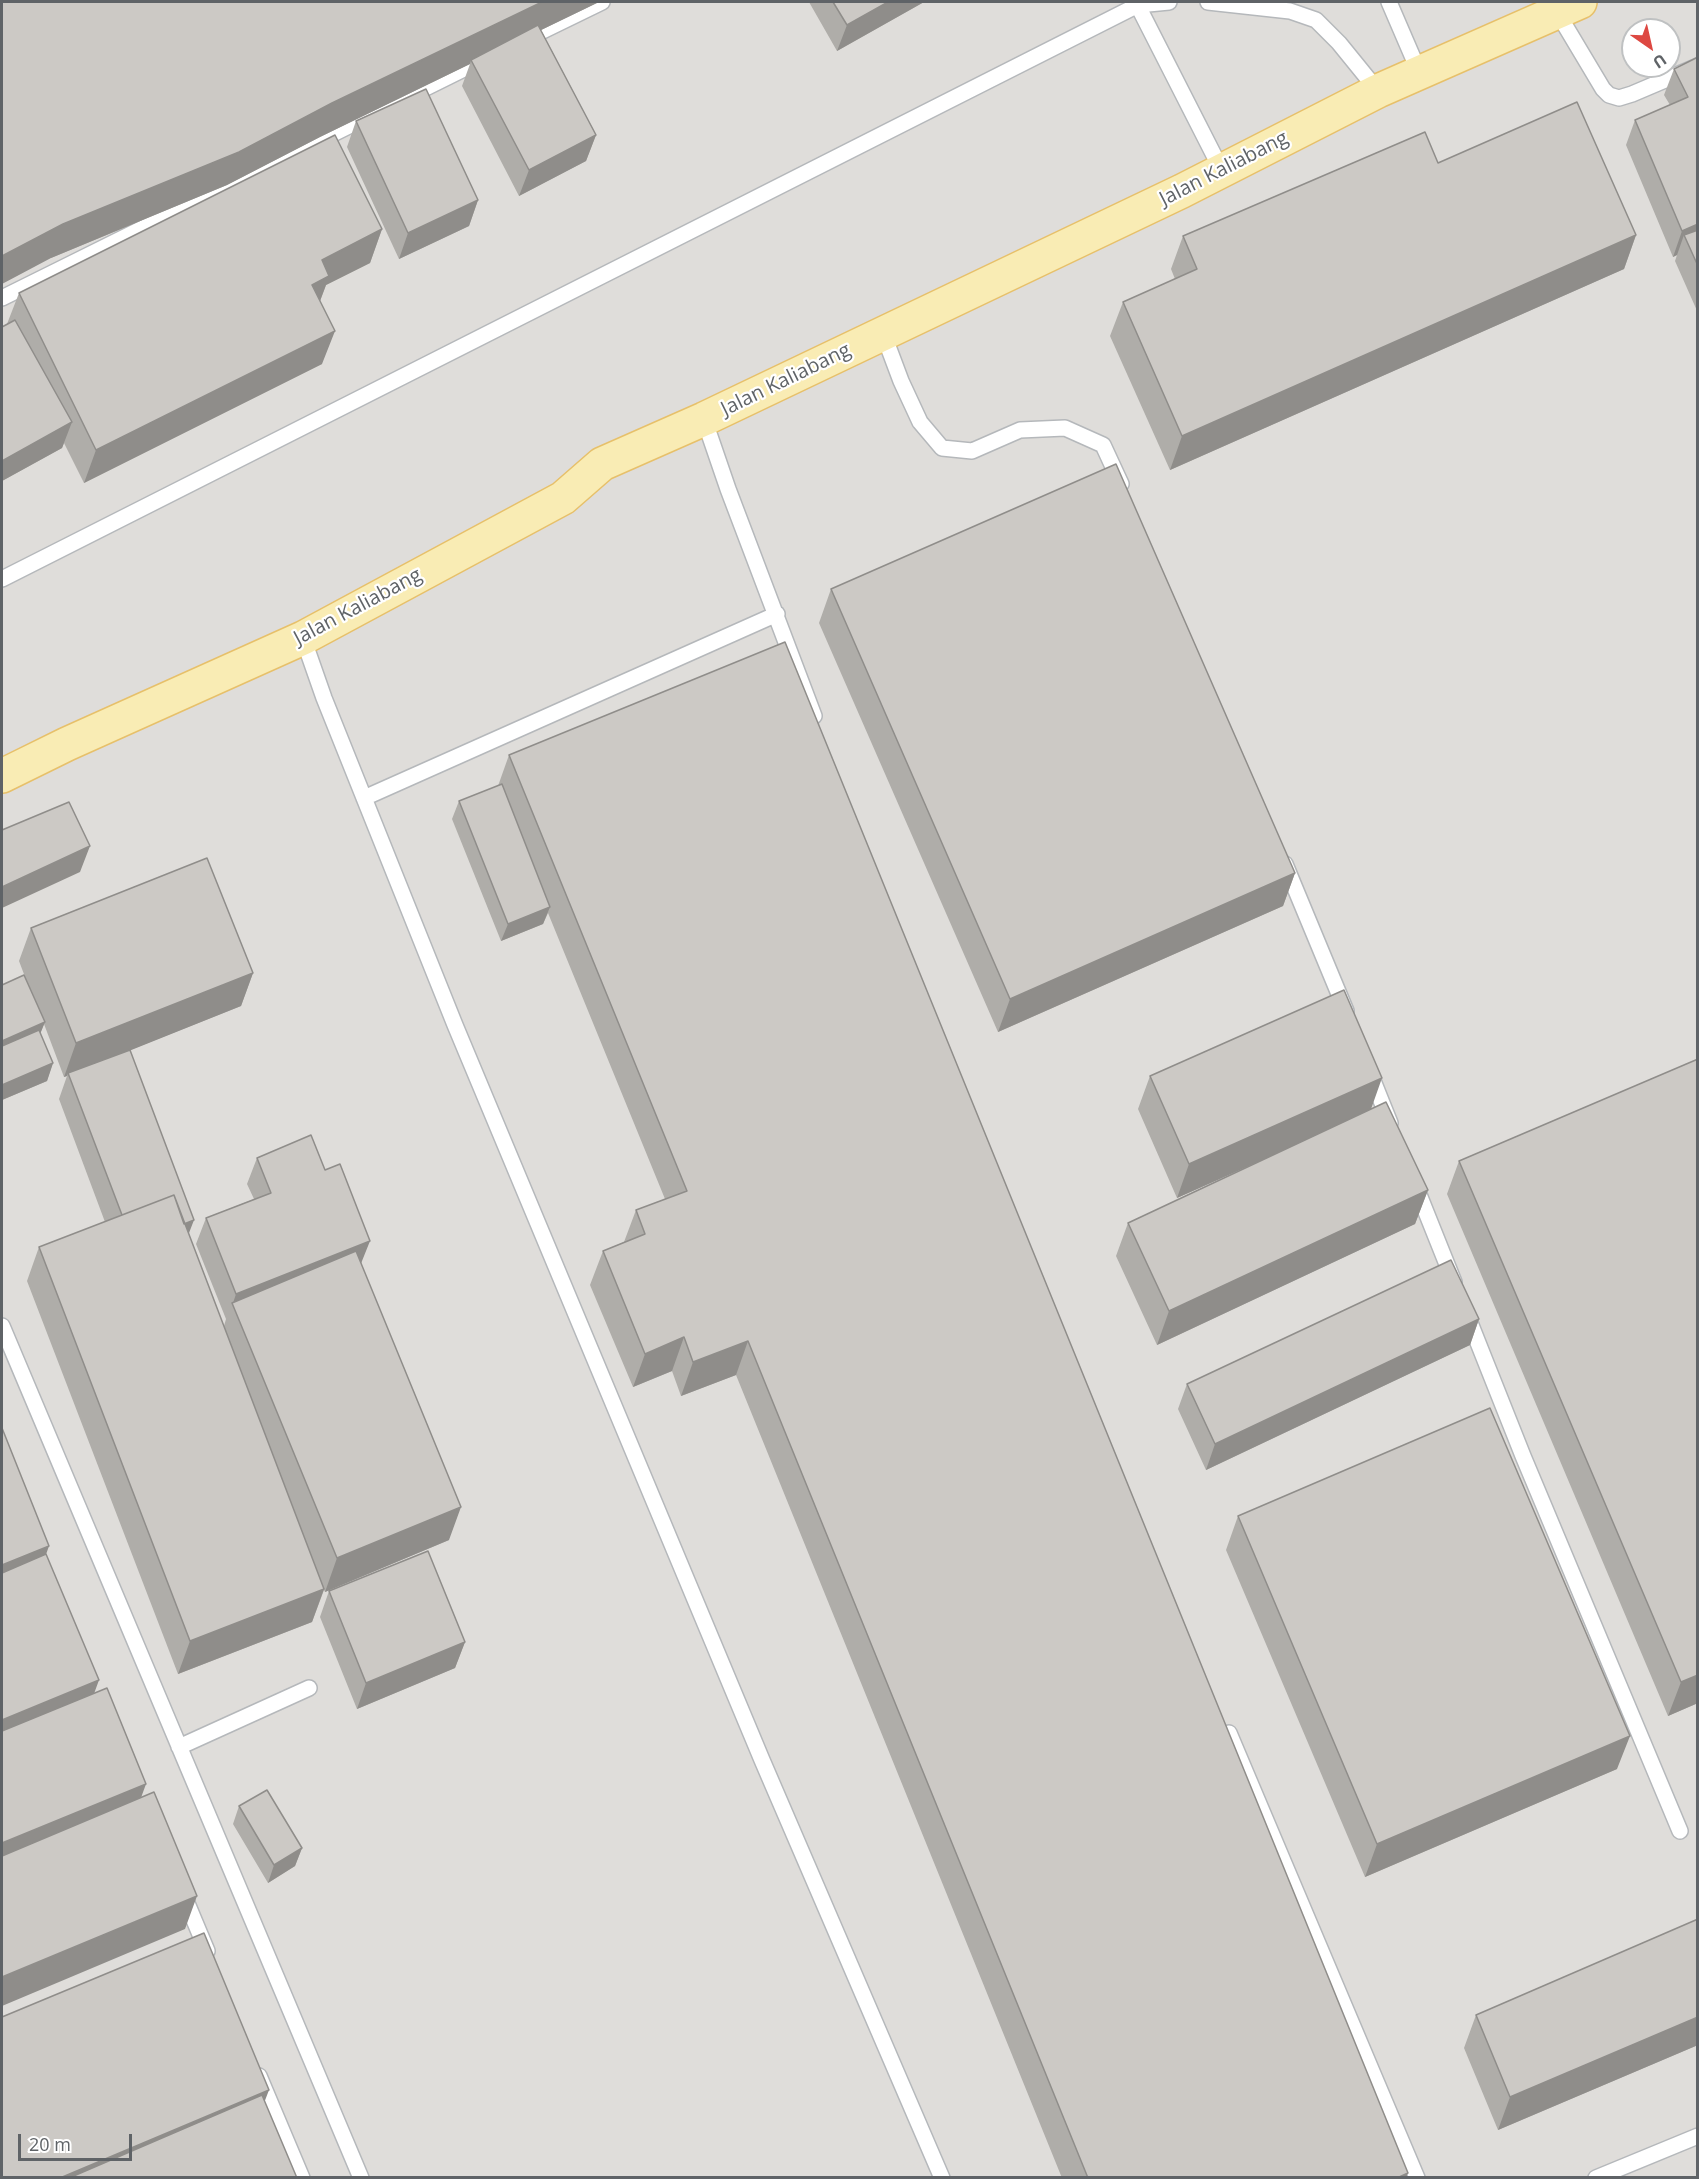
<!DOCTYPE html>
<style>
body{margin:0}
#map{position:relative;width:1699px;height:2179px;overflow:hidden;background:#f0eee8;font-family:"Open Sans",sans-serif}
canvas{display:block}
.frame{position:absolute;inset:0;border:3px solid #5f6367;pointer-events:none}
.north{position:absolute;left:1621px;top:18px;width:60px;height:60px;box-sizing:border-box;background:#fff;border:2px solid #bfc1c2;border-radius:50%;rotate:146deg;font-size:16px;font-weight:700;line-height:24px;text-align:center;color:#5f6367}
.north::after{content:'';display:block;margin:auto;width:21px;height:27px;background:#dd4842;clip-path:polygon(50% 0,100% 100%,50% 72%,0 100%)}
.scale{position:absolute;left:18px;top:2134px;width:114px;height:27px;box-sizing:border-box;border:3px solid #5f6367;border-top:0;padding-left:8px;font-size:18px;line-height:21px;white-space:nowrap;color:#5f6367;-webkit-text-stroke:4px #fff;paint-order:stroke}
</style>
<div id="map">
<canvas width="1699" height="2179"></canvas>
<div class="frame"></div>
<div class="north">U</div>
<div class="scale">20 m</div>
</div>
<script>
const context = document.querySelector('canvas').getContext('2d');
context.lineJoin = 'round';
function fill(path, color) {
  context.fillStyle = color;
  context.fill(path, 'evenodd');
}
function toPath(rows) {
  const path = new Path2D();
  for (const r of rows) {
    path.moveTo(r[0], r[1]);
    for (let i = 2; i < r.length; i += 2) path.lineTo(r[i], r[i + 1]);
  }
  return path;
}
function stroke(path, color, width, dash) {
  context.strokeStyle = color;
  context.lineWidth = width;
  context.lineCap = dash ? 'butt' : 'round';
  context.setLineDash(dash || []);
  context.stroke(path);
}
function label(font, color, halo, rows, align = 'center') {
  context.font = font + ' "Open Sans",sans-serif';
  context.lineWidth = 4.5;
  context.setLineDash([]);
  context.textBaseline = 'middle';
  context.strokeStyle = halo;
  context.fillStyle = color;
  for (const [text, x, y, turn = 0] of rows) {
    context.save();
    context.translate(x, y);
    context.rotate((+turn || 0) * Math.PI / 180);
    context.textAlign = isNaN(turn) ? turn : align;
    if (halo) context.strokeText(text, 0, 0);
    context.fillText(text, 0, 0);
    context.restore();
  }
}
fill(toPath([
 [2,2,1697,2,1697,2177,2,2177],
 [1633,30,1669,30,1669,66,1633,66]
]), '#dfddda');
const lane = toPath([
 [1136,2,1222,171],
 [1208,2,1290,11,1316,20,1339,43,1378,91],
 [1389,2,1420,74],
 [1557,12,1603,89,1609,95,1619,98,1632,94,1698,66],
 [524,40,602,2],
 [2,298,486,58],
 [883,333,901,381,920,422,942,448,972,451,1020,430,1065,428,1103,445,1121,484],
 [704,419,728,489,814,716],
 [2,579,1138,5,1169,2],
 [303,638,324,698,455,1025,762,1760,942,2178],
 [364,798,777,614],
 [1285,864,1346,1011],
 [1370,1073,1390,1123],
 [1416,1187,1454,1282],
 [1467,1315,1523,1456,1680,1831],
 [2,1326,361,2178],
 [1229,1733,1417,2178],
 [179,1747,309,1688],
 [184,1896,207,1951],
 [259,2076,302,2178],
 [1596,2178,1698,2136]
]);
const primary = toPath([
 [2,776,67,744,303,638,563,498,602,464,704,419,1182,191,1378,91,1580,2]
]);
stroke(lane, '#b5b8bb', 18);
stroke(primary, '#e7c06a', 36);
stroke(lane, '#fff', 15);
stroke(primary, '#f9ecb4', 33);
fill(toPath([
 [2,2,599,2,541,30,596,135,586,161,519,196,462,86,470,64,320,137,227,185,51,258],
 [809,2,924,2,837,51],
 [1698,57,1698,313,1675,261,1677,255,1673,257,1626,145,1635,120,1670,105,1664,95,1674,69],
 [356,121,478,200,469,226,399,259,347,147],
 [1438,163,1636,235,1624,269,1170,470,1110,336,1123,302,1175,279,1171,269,1183,236],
 [382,229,370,263,326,285,320,301,322,364,84,483,64,443,62,448,2,481,2,327,7,324,19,293],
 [831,589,1295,873,1283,906,998,1032,819,623],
 [509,755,1406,2178,1062,2178,736,1375,681,1396,672,1371,633,1387,590,1285,603,1251,624,1242,636,1210,665,1199,548,913,543,924,501,941,452,819,459,801,498,786],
 [31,928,253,973,241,1006,130,1050,189,1234,224,1326,226,1319,196,1244,206,1218,254,1199,247,1184,257,1158,361,1263,449,1540,325,1592,324,1590,312,1622,178,1674,27,1281,39,1247,105,1222,59,1099,67,1076,64,1077,44,1024,40,1034,53,1063,47,1081,2,1100,2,985,30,990,19,961],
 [1698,1059,1698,1703,1668,1716,1447,1194,1459,1161],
 [1150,1076,1371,1109,1428,1190,1415,1224,1157,1345,1116,1256,1128,1223,1284,1150,1177,1198,1138,1109],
 [1479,1319,1470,1345,1206,1470,1178,1409,1187,1384],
 [1238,1516,1617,1769,1365,1877,1226,1550],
 [329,1591,465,1642,455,1668,357,1709,320,1617],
 [239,1806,302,1848,295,1866,268,1883,233,1824],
 [1698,1919,1698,2045,1498,2130,1464,2048,1476,2015]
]), '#afada9');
fill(toPath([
 [542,2,599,2,473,63,471,60,470,64,320,137,227,185,51,258,2,284,2,256,63,224,332,103],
 [888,2,924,2,837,51,847,25],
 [596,135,586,161,519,196,529,170],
 [478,200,469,226,399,259,408,233],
 [1698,224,1698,246,1684,235,1677,255,1673,257,1682,231],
 [382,229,370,263,326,285,317,309,300,318,322,260],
 [1636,235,1624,269,1170,470,1182,436],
 [335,331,322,364,84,483,96,450],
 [72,422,62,448,2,481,2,461],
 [90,846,80,872,2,908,2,887],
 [1295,873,1283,906,998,1032,1010,999],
 [550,907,543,924,501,941,508,924],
 [253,973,241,1006,69,1075,68,1073,67,1076,64,1077,76,1043],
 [45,1022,38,1039,2,1056,2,1041],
 [53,1063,47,1081,2,1100,2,1085],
 [1382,1078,1370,1112,1177,1198,1189,1164],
 [1428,1190,1415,1224,1157,1345,1169,1311],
 [194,1220,184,1246,179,1226],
 [370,1241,360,1266,233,1303,236,1294],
 [1479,1319,1470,1345,1206,1470,1215,1444],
 [684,1337,672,1371,633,1387,645,1354],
 [748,1341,736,1375,681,1396,693,1362],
 [461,1507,449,1540,325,1592,337,1558],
 [49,1546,37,1580,2,1594,2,1565],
 [324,1589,312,1622,178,1674,190,1641],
 [465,1642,455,1668,357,1709,366,1683],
 [1698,1675,1698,1703,1668,1716,1681,1682],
 [99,1680,87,1713,2,1749,2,1720],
 [1630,1736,1617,1769,1365,1877,1377,1844],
 [146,1784,134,1817,2,1872,2,1843],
 [302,1848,295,1866,268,1883,274,1865],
 [197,1896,185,1929,2,2006,2,1977],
 [1698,2017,1698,2045,1498,2130,1510,2097],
 [269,2090,256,2124,128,2178,60,2178],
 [1408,2173,1406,2178,1397,2178]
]), '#8f8d8a');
const building = toPath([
 [2,2,542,2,332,103,239,152,63,224,2,256,2,2],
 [833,2,888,2,847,25,833,2],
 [538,25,596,135,529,170,471,60,538,25],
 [1698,57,1698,224,1682,231,1635,120,1688,97,1674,69,1698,57],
 [426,89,478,200,408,233,356,121,426,89],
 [1577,102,1636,235,1182,436,1123,302,1197,269,1183,236,1425,132,1438,163,1577,102],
 [335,135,382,229,322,260,329,276,312,285,335,331,96,450,19,293,335,135],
 [1698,230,1698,266,1684,235,1698,230],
 [15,320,72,422,2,461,2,327,15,320],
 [1116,464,1295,873,1010,999,831,589,1116,464],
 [785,642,1408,2173,1397,2178,1088,2178,748,1341,693,1362,684,1337,645,1354,603,1251,645,1234,636,1210,687,1191,509,755,785,642],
 [502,784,550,907,508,924,459,801,502,784],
 [69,802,90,846,2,887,2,830,69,802],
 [207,858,253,973,76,1043,31,928,207,858],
 [24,975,45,1022,2,1041,2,985,24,975],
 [1344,990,1382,1078,1189,1164,1150,1076,1344,990],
 [39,1030,53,1063,2,1085,2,1046,39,1030],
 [130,1050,194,1220,184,1224,174,1195,122,1215,68,1073,130,1050],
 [1698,1059,1698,1675,1681,1682,1459,1161,1698,1059],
 [1386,1102,1428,1190,1169,1311,1128,1223,1386,1102],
 [311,1135,325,1170,340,1164,370,1241,236,1294,206,1218,271,1193,257,1158,311,1135],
 [174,1195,324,1589,190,1641,39,1247,174,1195],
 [356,1251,461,1507,337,1558,232,1303,356,1251],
 [1451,1260,1479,1319,1215,1444,1187,1384,1451,1260],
 [1490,1408,1630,1736,1377,1844,1238,1516,1490,1408],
 [2,1428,49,1546,2,1565,2,1428],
 [428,1551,465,1642,366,1683,329,1591,428,1551],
 [46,1554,99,1680,2,1720,2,1573,46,1554],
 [107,1688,146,1784,2,1843,2,1731,107,1688],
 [267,1790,302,1848,274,1865,239,1806,267,1790],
 [154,1792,197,1896,2,1977,2,1856,154,1792],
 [1698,1919,1698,2017,1510,2097,1476,2015,1698,1919],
 [204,1933,269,2090,60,2178,2,2178,2,2017,204,1933],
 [262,2095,297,2178,69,2178,262,2095]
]);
fill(building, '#ccc9c5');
stroke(building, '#8f8d8a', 1.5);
label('20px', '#5f6367', '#fff', [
 ["Jalan Kaliabang",1224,169,-27],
 ["Jalan Kaliabang",786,380,-26],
 ["Jalan Kaliabang",358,607,-28]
]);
</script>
